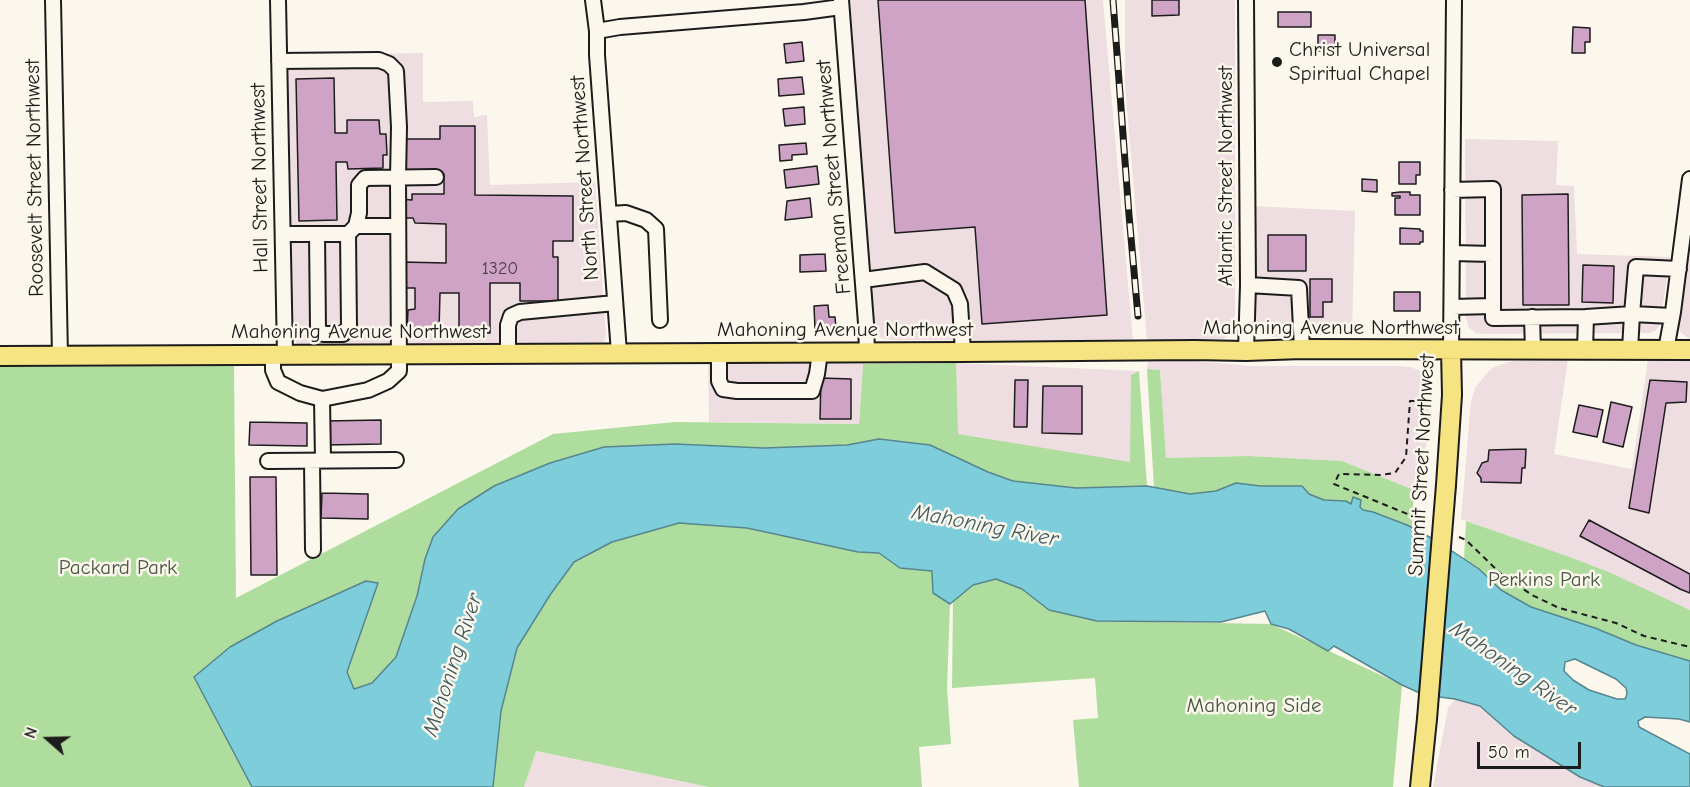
<!DOCTYPE html>
<style>
body{margin:0}
#map{position:relative;width:1690px;height:787px;overflow:hidden;background:#fbf7ec;font-family:"Comic Neue",sans-serif}
canvas{display:block}
.north{position:absolute;left:18px;top:709px;width:60px;height:60px;-webkit-text-stroke:4px #fbf7ec;paint-order:stroke;rotate:290deg;font-size:16px;font-weight:700;line-height:24px;text-align:center;color:#1c1c1c}
.north::after{content:'';display:block;margin:auto;width:21px;height:27px;background:#1c1c1c;clip-path:polygon(50% 0,100% 100%,50% 72%,0 100%)}
.scale{position:absolute;left:1477px;top:742px;width:104px;height:27px;box-sizing:border-box;border:3px solid #1c1c1c;border-top:0;padding-left:8px;font-size:18px;line-height:21px;white-space:nowrap;color:#1c1c1c;-webkit-text-stroke:4px #fbf7ec;paint-order:stroke}
</style>
<div id="map">
<canvas width="1690" height="787"></canvas>
<div class="north">N</div>
<div class="scale">50 m</div>
</div>
<script>
const context = document.querySelector('canvas').getContext('2d');
context.lineJoin = 'round';
function fill(path, color) {
  context.fillStyle = color;
  context.fill(path, 'evenodd');
}
function toPath(rows) {
  const path = new Path2D();
  for (const r of rows) {
    path.moveTo(r[0], r[1]);
    for (let i = 2; i < r.length; i += 2) path.lineTo(r[i], r[i + 1]);
  }
  return path;
}
function stroke(path, color, width, dash) {
  context.strokeStyle = color;
  context.lineWidth = width;
  context.lineCap = dash ? 'butt' : 'round';
  context.setLineDash(dash || []);
  context.stroke(path);
}
function label(font, color, halo, rows, align = 'center') {
  context.font = font + ' "Comic Neue",sans-serif';
  context.lineWidth = 5;
  context.setLineDash([]);
  context.textBaseline = 'middle';
  context.strokeStyle = halo;
  context.fillStyle = color;
  for (const [text, x, y, turn = 0] of rows) {
    context.save();
    context.translate(x, y);
    context.rotate((+turn || 0) * Math.PI / 180);
    context.textAlign = isNaN(turn) ? turn : align;
    if (halo) context.strokeText(text, 0, 0);
    context.fillText(text, 0, 0);
    context.restore();
  }
}
fill(toPath([
 [847,0,1103,0,1133,341,889,340,879,337,872,327],
 [1125,0,1235,0,1235,316,1229,335,1224,339,1147,341,1125,85],
 [423,53,423,102,473,101,474,117,487,115,490,185,595,182,606,335,605,340,601,344,302,345,297,344,294,339,285,56],
 [1465,139,1558,141,1556,185,1574,186,1577,254,1670,257,1660,325,1655,331,1649,333,1481,334,1476,333,1469,328,1466,318],
 [1252,206,1355,211,1352,334,1272,337,1259,327,1254,316],
 [1690,222,1690,339,1680,332,1677,322],
 [1148,360,1196,361,1250,366,1397,366,1411,367,1418,370,1424,375,1431,390,1422,492,1414,490,1342,461,1249,456,1166,458,1160,370,1147,369],
 [1568,360,1554,454,1632,469,1648,360,1690,360,1690,610,1567,556,1461,519,1471,402,1475,388,1487,373,1494,367,1513,361],
 [708,363,863,364,859,424,709,422],
 [956,363,1139,371,1131,375,1131,463,957,434],
 [1455,699,1480,706,1514,736,1580,777,1604,787,1433,787,1448,708],
 [535,751,709,787,524,787]
]), '#eedee1');
fill(toPath([
 [956,363,958,434,1130,462,1131,375,1139,371,1147,486,1076,488,1013,481,988,472,880,439,847,445,764,448,675,444,604,447,550,463,494,486,458,509,433,537,425,559,417,596,396,657,372,683,354,690,347,672,360,633,367,581,277,621,230,647,195,677,252,787,0,787,0,367,234,366,236,598,553,434,675,422,859,424,863,364],
 [1147,369,1160,370,1166,458,1249,456,1342,461,1414,490,1412,528,1373,512,1363,510,1360,507,1361,500,1352,504,1346,501,1324,500,1309,494,1302,486,1257,486,1236,483,1216,491,1190,494,1154,488],
 [1466,521,1567,556,1611,573,1690,610,1690,662,1636,645,1595,628,1531,607,1501,590,1464,559],
 [679,523,747,528,858,552,879,553,900,568,932,571,933,593,950,604,947,689,951,744,919,747,922,787,709,787,536,751,524,787,493,787,501,711,517,648,550,595,574,562,612,542],
 [996,579,1022,589,1049,610,1097,621,1271,624,1402,685,1393,787,1079,787,1073,720,1098,718,1095,678,952,688,953,601,973,585]
]), '#aedd9d');
const water = toPath([
 [879,439,930,445,988,472,1013,481,1076,488,1147,486,1190,494,1216,491,1236,483,1260,486,1302,486,1309,494,1324,500,1346,501,1351,504,1353,497,1361,500,1360,507,1363,510,1373,512,1407,525,1437,541,1479,569,1501,590,1531,607,1595,628,1636,645,1690,661,1690,722,1679,719,1645,717,1638,721,1639,727,1690,754,1690,787,1604,787,1580,777,1514,736,1480,706,1455,699,1424,695,1402,685,1334,646,1328,651,1289,629,1271,624,1265,611,1221,622,1097,621,1049,610,1022,589,996,579,973,585,950,604,933,593,932,571,900,568,879,553,858,552,747,528,679,523,612,542,574,562,550,595,517,648,501,711,493,787,252,787,194,677,230,647,277,621,366,581,378,583,347,672,354,689,372,683,396,657,417,596,425,559,433,537,458,509,494,486,550,463,604,447,675,444,764,448,847,445,879,439],
 [1575,659,1616,679,1626,688,1627,694,1625,699,1617,699,1589,690,1573,680,1564,671,1565,662,1575,659]
]);
fill(water, '#7ecddb');
stroke(water, '#57868f', 1.5);
const building = toPath([
 [878,0,1085,0,1107,315,982,324,975,227,895,233,878,0],
 [1152,0,1179,0,1179,15,1152,16,1152,0],
 [1278,12,1311,12,1311,27,1278,27,1278,12],
 [1573,27,1590,28,1590,42,1585,42,1585,53,1572,53,1573,27],
 [1318,35,1335,35,1335,51,1318,51,1318,35],
 [802,42,804,61,786,63,784,44,802,42],
 [802,77,804,94,779,96,778,79,802,77],
 [334,78,335,133,347,133,347,120,379,120,380,134,386,134,387,155,383,155,383,168,348,169,347,162,336,162,337,220,299,221,296,79,334,78],
 [804,107,805,124,785,126,783,109,804,107],
 [440,126,475,126,475,195,573,196,573,241,553,241,553,257,558,257,558,301,520,301,520,283,490,283,490,333,459,333,459,293,440,293,439,330,407,330,408,310,415,309,415,288,402,288,402,262,446,263,446,224,415,223,413,218,399,218,399,199,412,200,412,194,444,194,444,174,401,174,401,139,440,139,440,126],
 [806,143,807,154,792,155,792,160,780,161,779,145,806,143],
 [1399,162,1420,162,1420,175,1416,175,1416,184,1399,184,1399,162],
 [817,166,819,184,786,188,784,170,817,166],
 [1362,179,1377,180,1377,192,1362,191,1362,179],
 [1400,192,1410,192,1410,195,1420,195,1420,215,1395,215,1395,198,1400,198,1400,196,1392,196,1392,193,1400,192],
 [1568,194,1569,305,1523,305,1522,195,1568,194],
 [810,198,812,217,785,220,787,201,810,198],
 [1400,228,1420,229,1420,231,1423,231,1423,242,1420,242,1420,244,1400,244,1400,228],
 [1268,235,1306,235,1306,271,1268,271,1268,235],
 [825,254,826,271,800,272,800,255,825,254],
 [1583,265,1614,266,1613,303,1582,302,1583,265],
 [1310,279,1332,279,1332,302,1323,302,1323,317,1310,317,1310,279],
 [1394,292,1420,292,1420,311,1394,311,1394,292],
 [828,305,829,317,835,317,836,328,815,329,814,306,828,305],
 [821,378,851,379,851,419,820,419,821,378],
 [1015,380,1028,380,1027,427,1014,427,1015,380],
 [1650,380,1687,382,1686,402,1666,403,1649,513,1629,508,1650,380],
 [1043,386,1082,386,1082,434,1042,433,1043,386],
 [1611,402,1632,407,1623,447,1603,442,1611,402],
 [1579,405,1603,410,1597,437,1573,432,1579,405],
 [381,420,381,444,325,445,325,421,381,420],
 [250,422,307,423,307,446,249,445,250,422],
 [1526,449,1525,468,1522,468,1521,483,1481,482,1481,478,1477,473,1482,463,1488,461,1489,450,1526,449],
 [250,477,276,477,277,575,251,575,250,477],
 [322,493,368,494,368,519,321,518,322,493],
 [1589,520,1690,574,1690,593,1680,589,1580,536,1589,520]
]);
fill(building, '#cfa3c6');
stroke(building, '#1c1c1c', 1.5);
const minor = toPath([
 [53,0,60,356],
 [278,0,285,354],
 [593,0,597,31,597,55,619,353],
 [841,0,866,323,867,352],
 [1246,0,1248,285,1246,351],
 [597,31,620,27,804,12,841,7],
 [1452,190,1493,189,1493,318,1586,317,1585,350],
 [609,214,626,213,646,220,656,229,660,320],
 [356,226,398,226],
 [283,234,348,234,356,226,359,213,359,185,365,178,436,177],
 [317,234,318,329,323,334,343,334,349,327,348,234],
 [1452,253,1493,254],
 [863,280,925,272,954,290,960,304,963,352],
 [1248,285,1299,288,1302,349],
 [1452,307,1493,306],
 [1532,317,1533,351],
 [1586,317,1632,314,1636,267,1679,269],
 [1451,350,1454,0],
 [1630,350,1632,314,1672,316],
 [1666,350,1673,312,1690,179],
 [508,353,508,325,511,316,520,312,615,303],
 [719,353,719,381,723,389,737,391,812,391,817,374,820,352],
 [273,354,273,370,278,382,300,393,322,399,368,390,388,381,399,371,398,178,399,127,396,71,389,64,379,60,279,61],
 [322,399,323,460],
 [268,461,396,460],
 [312,461,313,550]
]);
const major = toPath([
 [0,356,963,352,1194,350,1246,351,1302,349,1690,350],
 [1446,485,1452,395,1451,350],
 [1420,787,1427,719]
]);
stroke(minor, '#1c1c1c', 18);
stroke(major, '#1c1c1c', 22);
stroke(toPath([
 [1425,401,1410,401,1406,457,1395,473,1380,475,1339,474,1334,484,1427,522],
 [1459,537,1466,540,1500,573,1532,595,1559,608,1616,623,1644,636,1690,647]
]), '#1c1c1c', 2, [6, 4.5]);
stroke(minor, '#fbf7ec', 14);
stroke(major, '#f6e381', 18);
const rail = toPath([
 [1113,0,1129,215,1138,316]
]);
stroke(rail, '#1c1c1c', 7);
stroke(rail, '#fbf7ec', 4.5, [14]);
const majorBridge = toPath([
 [1427,719,1446,485]
]);
stroke(majorBridge, '#1c1c1c', 22, []);
stroke(majorBridge, '#f6e381', 18);
for (const [x, y, r, color] of [
 [1277,62,6,"#1c1c1c"]
]) {
  const dot = new Path2D();
  dot.arc(x, y, r, 0, 2 * Math.PI);
  context.fillStyle = color;
  context.fill(dot);
  stroke(dot, '#fbf7ec', 2);
}
label('18px', '#493e46', null, [
 ["1320",500,269]
]);
label('21px', '#1c1c1c', '#fbf7ec', [
 ["Christ Universal",1289,50],
 ["Spiritual Chapel",1289,74]
], 'left');
label('21px', '#1c1c1c', '#fbf7ec', [
 ["Atlantic Street Northwest",1226,176,-90],
 ["Freeman Street Northwest",834,177,-95],
 ["Roosevelt Street Northwest",35,178,-91],
 ["Hall Street Northwest",260,178,-91],
 ["North Street Northwest",585,178,-94],
 ["Mahoning Avenue Northwest",1331,328],
 ["Mahoning Avenue Northwest",845,330],
 ["Mahoning Avenue Northwest",359,332],
 ["Summit Street Northwest",1422,465,-87]
]);
label('21px', '#485643', '#fbf7ec', [
 ["Packard Park",118,568],
 ["Perkins Park",1544,580],
 ["Mahoning Side",1254,706]
]);
label('italic 22px', '#3e5a5f', '#fbf7ec', [
 ["Mahoning River",985,526,11],
 ["Mahoning River",453,665,-72],
 ["Mahoning River",1513,669,35]
]);
</script>
